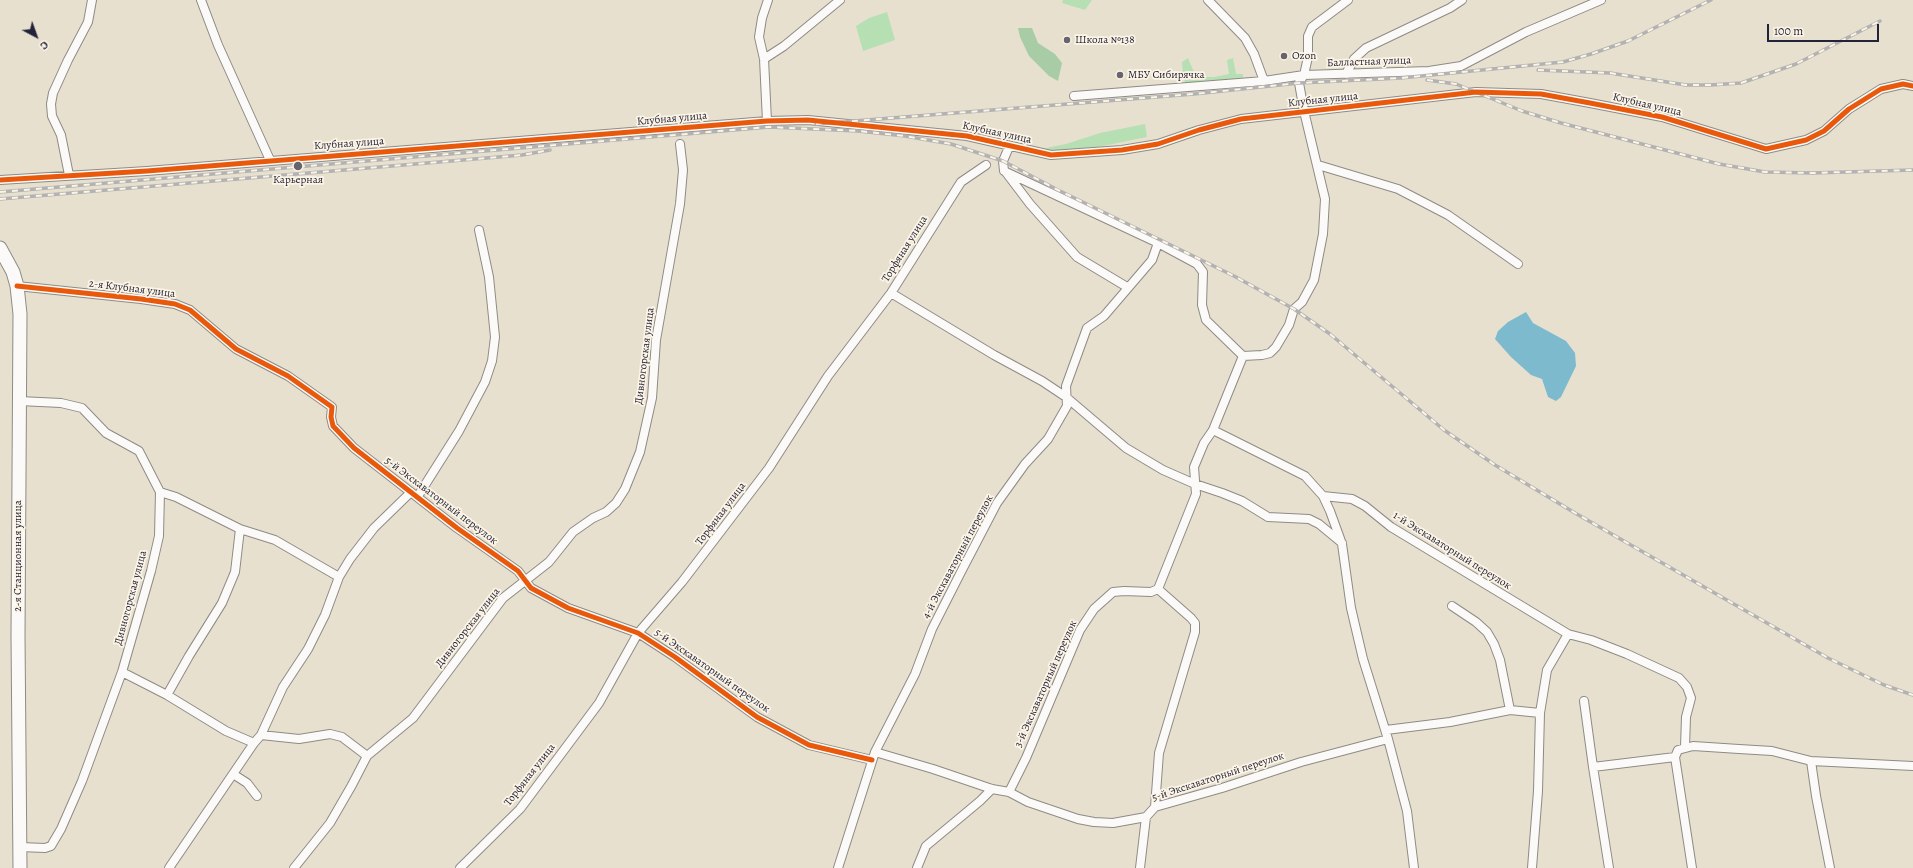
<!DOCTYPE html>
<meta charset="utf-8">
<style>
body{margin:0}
#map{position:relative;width:1913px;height:868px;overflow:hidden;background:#e7e0cf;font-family:Alegreya,serif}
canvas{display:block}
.north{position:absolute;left:16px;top:16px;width:40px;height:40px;-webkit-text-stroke:3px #fcf5e5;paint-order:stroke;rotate:139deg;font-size:11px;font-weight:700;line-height:16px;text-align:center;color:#22223b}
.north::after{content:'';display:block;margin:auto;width:14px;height:18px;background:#22223b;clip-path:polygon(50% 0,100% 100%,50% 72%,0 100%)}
.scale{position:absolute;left:1767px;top:24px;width:112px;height:18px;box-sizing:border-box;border:2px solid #22223b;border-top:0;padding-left:5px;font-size:12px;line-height:14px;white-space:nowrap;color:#22223b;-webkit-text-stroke:3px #fcf5e5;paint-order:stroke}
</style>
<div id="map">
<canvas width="1913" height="868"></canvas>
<div class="north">С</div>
<div class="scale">100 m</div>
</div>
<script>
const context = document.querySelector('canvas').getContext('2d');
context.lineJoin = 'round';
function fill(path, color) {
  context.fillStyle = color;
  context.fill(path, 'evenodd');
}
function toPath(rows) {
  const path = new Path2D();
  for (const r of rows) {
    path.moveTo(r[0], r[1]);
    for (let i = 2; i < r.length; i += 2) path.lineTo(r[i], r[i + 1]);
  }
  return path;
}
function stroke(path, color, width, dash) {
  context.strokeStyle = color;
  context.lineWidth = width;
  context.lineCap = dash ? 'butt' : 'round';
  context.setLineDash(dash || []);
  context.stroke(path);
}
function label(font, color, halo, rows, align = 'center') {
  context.font = font + ' Alegreya,serif';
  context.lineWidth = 3.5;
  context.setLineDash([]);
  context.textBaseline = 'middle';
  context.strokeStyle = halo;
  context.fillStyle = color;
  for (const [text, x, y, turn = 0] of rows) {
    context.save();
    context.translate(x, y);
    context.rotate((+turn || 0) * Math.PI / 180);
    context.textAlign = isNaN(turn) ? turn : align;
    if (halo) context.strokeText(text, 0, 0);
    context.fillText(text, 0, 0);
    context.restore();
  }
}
fill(toPath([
 [1063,0,1092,0,1085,10,1062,3],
 [887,12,895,40,863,51,856,26,869,18],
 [1188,58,1196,77,1214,77,1229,74,1227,60,1233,58,1236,74,1243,74,1243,79,1186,86,1183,75,1182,62],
 [1145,124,1147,137,1098,147,1057,151,1041,149,1066,144,1100,133]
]), '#b7dfb4');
fill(toPath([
 [1018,28,1032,28,1038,43,1055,54,1062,63,1058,81,1049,76,1029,56,1020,37]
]), '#a8cda6');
fill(toPath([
 [1526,312,1533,323,1566,341,1575,353,1576,366,1561,397,1556,401,1548,397,1542,379,1531,375,1511,357,1495,339,1498,331,1508,322]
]), '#7ebace');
const minor = toPath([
 [201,0,218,45,270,160],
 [1208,0,1245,38,1254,54,1264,81],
 [764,59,784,46,840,0],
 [1346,74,1354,59,1366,48,1450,8,1462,0],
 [1074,96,1264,81,1304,75,1429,71,1461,66,1526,32,1601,0],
 [767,121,764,59,759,37,762,18,768,0],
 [1009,147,1003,161,1004,171,1158,243,1197,264,1203,272,1202,305,1206,320,1243,356,1213,430,1305,476,1323,496,1330,511,1342,544,1351,608,1363,659,1388,739,1407,811,1414,868],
 [1318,165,1398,189,1448,215,1518,264],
 [1005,171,1030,204,1077,257,1127,287],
 [69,175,61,135,52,116,51,104,53,93,68,60,88,22,92,0],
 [0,180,147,171,767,121,808,120,967,136,1051,155,1122,150,1158,144,1199,130,1241,119,1476,92,1541,94,1590,103,1662,117,1766,149,1806,140,1824,131,1849,109,1881,89,1903,84,1913,86],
 [17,286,141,299,175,304,190,310,236,349,288,376,332,407,331,417,333,426,354,448,457,528,518,571,531,588,568,608,638,633,675,657,757,717,809,745,872,760],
 [891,293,994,355,1042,381,1066,397,1126,448,1163,470,1195,484,1222,493,1242,501,1268,517,1309,519,1319,524,1342,543],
 [1243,356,1262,355,1270,353,1276,347,1289,325,1294,309,1302,302,1314,280,1323,234,1325,199,1304,111,1299,83,1304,75,1308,57,1308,36,1312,27,1348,0],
 [19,401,61,403,82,408,106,433,139,451,160,492,159,536,151,571,122,672,82,781,61,829,51,846,45,848,20,847],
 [160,492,176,497,240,529,275,540,339,577],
 [418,496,459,431,485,382,492,361,495,337,489,277,479,230],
 [1323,496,1352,499,1365,506,1391,527,1568,634,1547,670,1540,713,1538,791,1532,868],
 [1452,606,1476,622,1487,632,1494,644,1500,660,1510,710],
 [1568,634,1591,640,1627,654,1679,678,1687,687,1691,698,1686,717,1685,747],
 [122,672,167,695,226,731,254,743],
 [167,695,189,656,222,603,235,572,240,529],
 [1584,701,1593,767,1675,757],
 [1386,730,1450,722,1510,710,1540,713],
 [261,735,299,739,330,734,342,737,367,756],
 [875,752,933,769,992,789,1009,792,1028,802,1078,819,1094,822,1113,823,1146,817,1155,807,1222,788,1301,762,1388,739],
 [1811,761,1816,796,1830,868],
 [1593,767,1609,868],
 [233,774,247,783,257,796],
 [1009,792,1026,758,1080,630,1094,609,1113,592,1124,591,1151,592,1158,589,1196,494,1194,467,1204,443,1213,430],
 [1155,807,1159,753,1195,632,1195,623,1191,618,1158,589],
 [169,868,254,743,261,735,283,687,308,649,325,615,339,577,350,559,374,528,411,492],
 [294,868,330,823,352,785,367,756,413,718,503,598,549,562,573,532,593,518,606,512,616,503,625,489,640,452,652,398,656,340,680,204,683,170,680,144],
 [460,868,520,809,599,703,638,633,682,582,769,468,828,376,891,293,961,182,986,165],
 [838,868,875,752,915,674,932,629,962,570,997,503,1025,464,1048,439,1067,406,1066,386,1087,328,1104,316,1152,260,1158,243],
 [917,868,926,846,980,801,992,789],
 [1140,868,1146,817],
 [1692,868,1675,757,1678,750,1693,746,1739,749,1772,751,1811,761,1913,766]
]);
const primary = toPath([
 [0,248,13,272,17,286,20,314,18,635,20,868]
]);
stroke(minor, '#8e8b86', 10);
stroke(primary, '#8e8b86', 15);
stroke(minor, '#fbfaf8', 8);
stroke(primary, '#fbfaf8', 13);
const rail = toPath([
 [1538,70,1610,73,1686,85,1710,85,1741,83,1796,64,1880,21],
 [1427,80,1456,84,1522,111,1561,123,1719,164,1765,172,1812,173,1913,170],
 [816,124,1194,94,1299,83,1401,78,1563,62,1591,54,1628,41,1711,0],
 [0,192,769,127,858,131,905,136,951,144,1003,161,1056,189,1234,276,1294,309,1330,334,1444,430,1495,465,1575,513,1828,658,1884,685,1913,695],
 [0,199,522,155,550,150]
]);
stroke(rail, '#b3b2b3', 3.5);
stroke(rail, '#fcf5e5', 2, [6]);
stroke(toPath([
 [0,180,147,171,767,121,808,120,967,136,1051,155,1122,150,1158,144,1199,130,1241,119,1476,92,1541,94,1590,103,1662,117,1766,149,1806,140,1824,131,1849,109,1881,89,1903,84,1913,86],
 [17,286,141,299,175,304,190,310,236,349,288,376,332,407,331,417,333,426,354,448,457,528,518,571,531,588,568,608,638,633,675,657,757,717,809,745,872,760]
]), '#e8590c', 5);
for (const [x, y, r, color] of [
 [1067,40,4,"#67646f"],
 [1284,56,4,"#67646f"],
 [1120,75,4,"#67646f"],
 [298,166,5,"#67646f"]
]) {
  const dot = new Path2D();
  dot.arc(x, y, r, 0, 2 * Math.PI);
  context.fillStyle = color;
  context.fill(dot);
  stroke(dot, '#fcf5e5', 1.5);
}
label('11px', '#22223b', '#fcf5e5', [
 ["Школа №138",1075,40],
 ["Ozon",1292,56],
 ["МБУ Сибирячка",1128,75],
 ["Карьерная",298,180,"center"]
], 'left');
label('11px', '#22223b', '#fcf5e5', [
 ["Балластная улица",1369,62,-2],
 ["Клубная улица",1323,100,-6],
 ["Клубная улица",1647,105,13],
 ["Клубная улица",672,119,-5],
 ["Клубная улица",997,133,12],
 ["Клубная улица",349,144,-4],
 ["Торфяная улица",905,249,-58],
 ["2-я Клубная улица",132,289,7],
 ["Дивногорская улица",645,356,-83],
 ["5-й Экскаваторный переулок",441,501,37],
 ["Торфяная улица",721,514,-53],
 ["1-й Экскаваторный переулок",1452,551,32],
 ["2-я Станционная улица",18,556,-90],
 ["4-й Экскаваторный переулок",958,557,-62],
 ["Дивногорская улица",131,598,-75],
 ["Дивногорская улица",468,628,-52],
 ["5-й Экскаваторный переулок",712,671,35],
 ["3-й Экскаваторный переулок",1046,684,-66],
 ["Торфяная улица",530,775,-52],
 ["5-й Экскаваторный переулок",1218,777,-18]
]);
</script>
